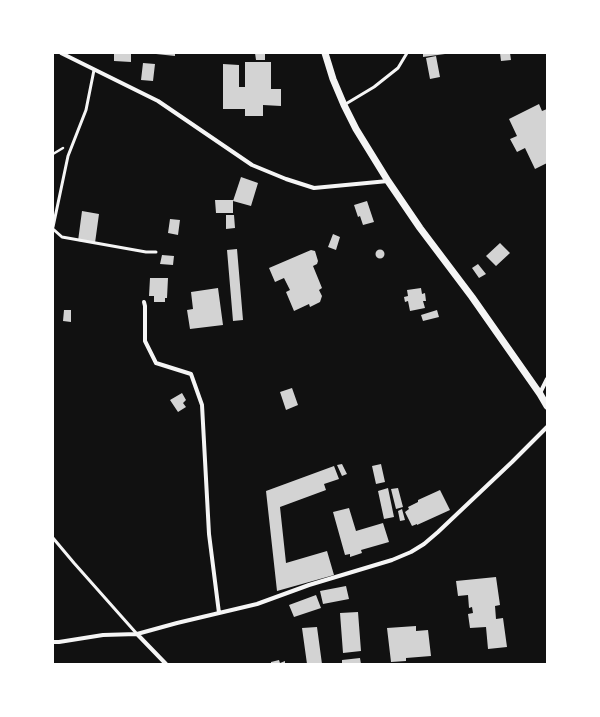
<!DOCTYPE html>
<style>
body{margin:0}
#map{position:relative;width:600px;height:717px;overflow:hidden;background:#111;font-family:"IBM Plex Sans",sans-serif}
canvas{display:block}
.frame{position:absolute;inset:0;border:54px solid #fff;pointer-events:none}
</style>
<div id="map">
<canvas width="600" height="717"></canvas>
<div class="frame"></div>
</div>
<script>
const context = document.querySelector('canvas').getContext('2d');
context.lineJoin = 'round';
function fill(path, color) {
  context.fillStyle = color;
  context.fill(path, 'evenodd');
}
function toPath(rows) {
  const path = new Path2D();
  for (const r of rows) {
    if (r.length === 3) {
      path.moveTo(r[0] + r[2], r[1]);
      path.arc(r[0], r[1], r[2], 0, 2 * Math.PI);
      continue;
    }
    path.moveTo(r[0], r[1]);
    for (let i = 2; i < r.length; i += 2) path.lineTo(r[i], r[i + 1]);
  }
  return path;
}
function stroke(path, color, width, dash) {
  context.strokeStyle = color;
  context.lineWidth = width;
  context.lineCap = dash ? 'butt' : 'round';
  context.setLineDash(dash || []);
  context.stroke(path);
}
fill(toPath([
 [114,53,131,53,131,62,114,61],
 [156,53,175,53,175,56,156,54],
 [255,53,265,53,265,60,256,60],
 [423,53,445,53,445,54,423,57],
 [500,53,510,53,511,60,501,61],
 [436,56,440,77,430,79,426,58],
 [245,62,271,62,271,89,281,89,281,106,263,105,263,116,245,116,245,109,223,109,223,64,239,65,239,87,245,87],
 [143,63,155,64,153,81,141,80],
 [539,104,542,111,547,109,547,135,546,135,547,138,547,163,535,169,525,148,517,152,510,139,517,136,509,119],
 [241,177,258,183,251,206,233,201],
 [215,200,233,200,233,213,216,213],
 [367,201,374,222,363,225,360,216,358,217,354,205],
 [82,211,99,214,95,243,78,241],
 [226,215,234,215,235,228,226,229],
 [170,219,180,220,178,235,168,233],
 [333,234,340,237,336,250,328,247],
 [500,243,510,253,496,266,486,256],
 [237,249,243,320,233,321,227,250],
 [380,254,4.5],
 [311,250,315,251,318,261,317,264,313,266,322,288,319,290,322,296,320,302,310,307,309,304,294,311,286,292,290,290,284,278,275,282,269,268],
 [162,255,174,256,173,265,160,264],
 [478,264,486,274,479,278,472,268],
 [150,278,168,278,167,298,165,298,165,302,154,302,154,296,149,296],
 [218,288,223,325,190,329,187,310,193,309,191,292],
 [421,288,422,294,425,293,426,301,423,301,425,308,410,311,408,301,405,302,404,297,408,296,407,290],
 [64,310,71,310,71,322,63,321],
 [437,310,439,317,423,321,421,315],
 [292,388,298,405,286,410,280,392],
 [182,393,186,400,183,403,186,407,178,412,170,400],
 [342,464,347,474,342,476,337,465],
 [381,464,385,482,376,484,372,466],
 [334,466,339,479,324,484,326,490,280,507,286,563,327,551,334,575,277,591,266,491],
 [388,488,394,517,384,519,378,491],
 [398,488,403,507,396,509,391,489],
 [440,490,450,510,417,525,417,524,412,526,405,512,409,509,408,507,418,502,418,500],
 [349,508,356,531,383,523,389,542,361,550,362,553,350,557,350,554,345,555,333,512],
 [402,509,405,520,400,521,398,511],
 [496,577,500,605,495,606,496,619,503,618,507,647,488,649,486,627,470,628,468,614,473,613,472,607,469,608,468,595,458,596,456,581],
 [346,586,349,599,323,604,320,591],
 [316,595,321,608,294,617,289,605],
 [358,612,361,651,343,653,340,613],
 [416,626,416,631,428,630,431,656,406,658,406,661,391,662,387,628],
 [317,627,322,664,307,664,302,628],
 [360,658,361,664,342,664,342,660],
 [279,660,280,663,285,661,285,664,271,664,271,662]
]), '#d3d3d3');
stroke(toPath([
 [53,154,63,148]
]), '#f5f5f5', 2.5);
stroke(toPath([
 [344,105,374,87,398,68,407,53],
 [53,227,68,156,86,110,94,70],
 [53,229,62,237,146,252,156,252],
 [53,538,74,563,137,634]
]), '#f5f5f5', 3);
stroke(toPath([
 [61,53,158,101,252,165,286,179,314,188,388,181],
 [144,302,145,306,145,341,156,363,191,374,202,405,209,534,219,613],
 [540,393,547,379],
 [137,634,166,664],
 [53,642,59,642,103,635,137,634,177,623,257,604,309,585,392,560,411,552,424,544,438,532,512,462,547,427]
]), '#f5f5f5', 4);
stroke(toPath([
 [325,53,333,79,344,105,356,129,388,181,420,228,472,297,540,394,547,406]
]), '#f5f5f5', 7);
</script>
